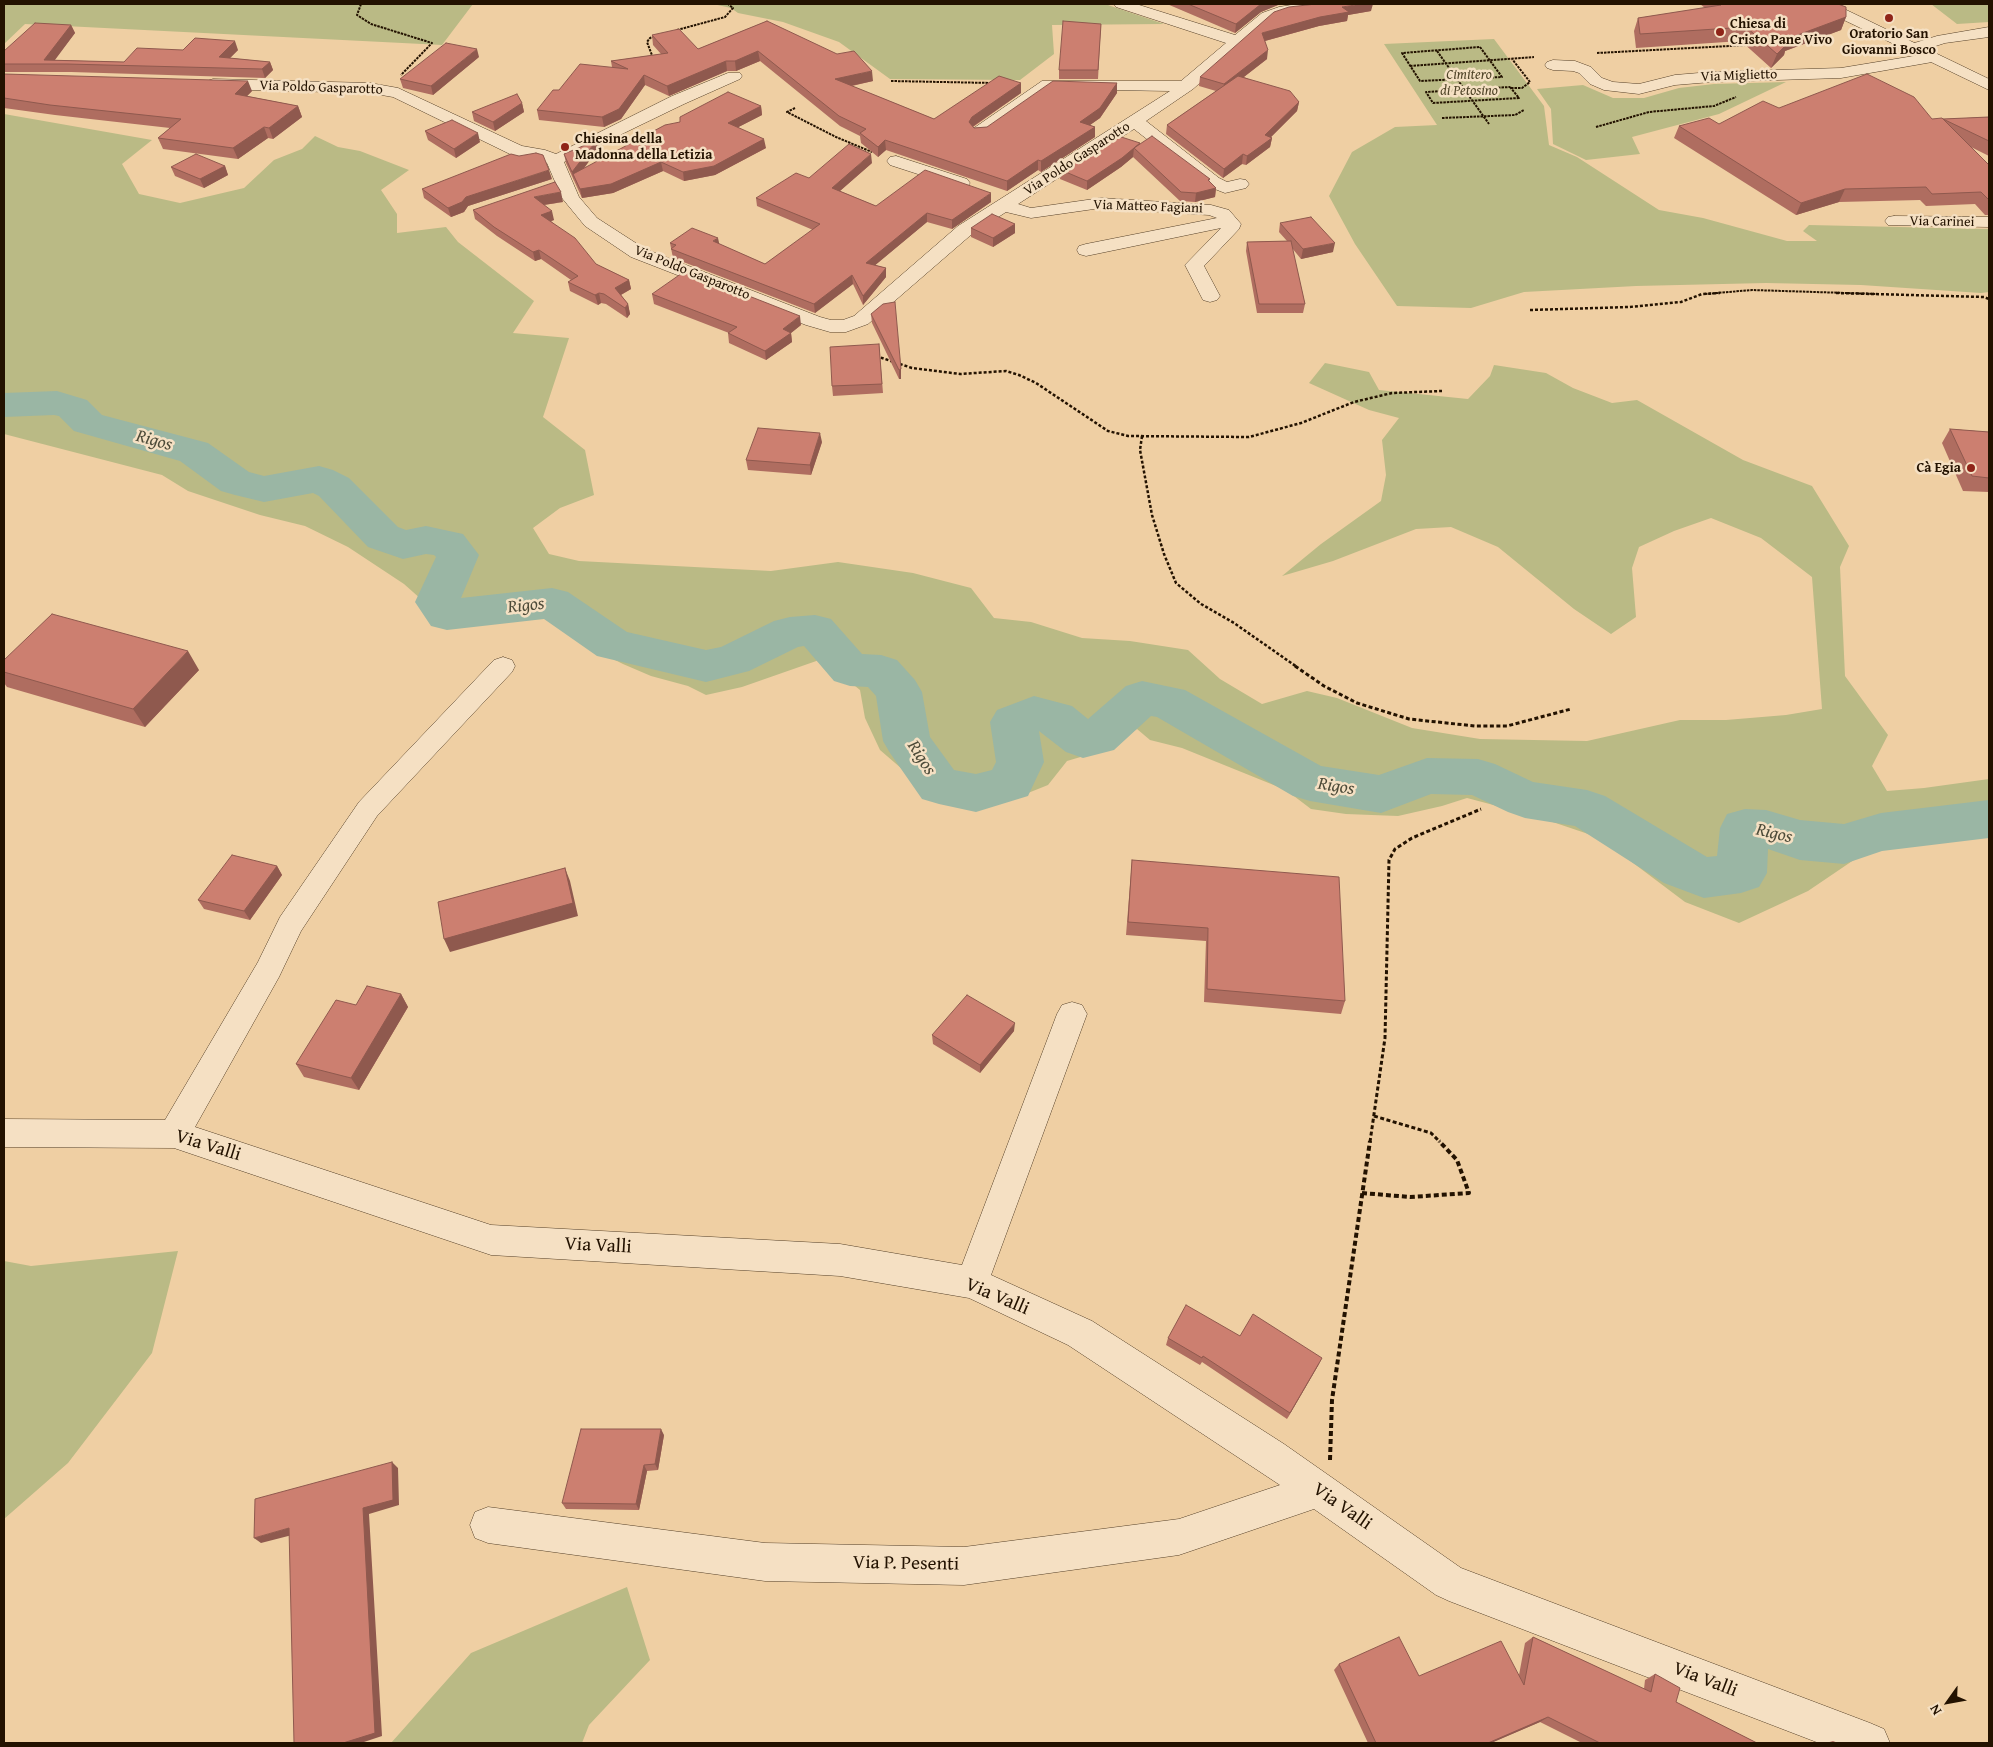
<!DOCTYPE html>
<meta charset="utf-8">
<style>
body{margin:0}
#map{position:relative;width:1993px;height:1747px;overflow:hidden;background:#efcfa3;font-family:"Gentium Book Plus",serif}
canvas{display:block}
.frame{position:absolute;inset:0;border:5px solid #231200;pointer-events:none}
.north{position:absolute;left:1923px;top:1677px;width:50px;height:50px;-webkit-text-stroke:4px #f5e0c3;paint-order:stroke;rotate:238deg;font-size:14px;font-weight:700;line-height:20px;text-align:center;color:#231200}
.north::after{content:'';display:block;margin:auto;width:18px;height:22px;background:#231200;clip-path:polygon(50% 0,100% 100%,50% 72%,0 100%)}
</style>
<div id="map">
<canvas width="1993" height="1747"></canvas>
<div class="frame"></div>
<div class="north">N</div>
</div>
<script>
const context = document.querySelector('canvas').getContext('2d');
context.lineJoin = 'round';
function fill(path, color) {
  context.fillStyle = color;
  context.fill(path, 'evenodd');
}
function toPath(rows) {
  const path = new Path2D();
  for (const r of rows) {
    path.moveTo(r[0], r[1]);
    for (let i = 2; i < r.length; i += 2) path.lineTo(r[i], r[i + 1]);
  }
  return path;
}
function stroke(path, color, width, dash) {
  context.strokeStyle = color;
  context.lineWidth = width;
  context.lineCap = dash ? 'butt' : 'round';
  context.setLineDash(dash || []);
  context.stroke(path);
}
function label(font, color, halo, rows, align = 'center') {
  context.font = font + ' "Gentium Book Plus",serif';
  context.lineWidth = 5;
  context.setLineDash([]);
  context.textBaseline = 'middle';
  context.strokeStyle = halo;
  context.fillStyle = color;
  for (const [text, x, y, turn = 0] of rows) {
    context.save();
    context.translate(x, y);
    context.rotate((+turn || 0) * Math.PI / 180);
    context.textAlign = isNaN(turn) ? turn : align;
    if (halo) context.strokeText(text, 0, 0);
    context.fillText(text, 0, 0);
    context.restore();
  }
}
fill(toPath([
 [4,4,473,4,442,45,25,24,4,44],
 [713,4,1105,4,1164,24,1052,25,1054,54,1020,80,890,79,839,42,783,22,738,13,731,8],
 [1931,4,1989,4,1989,22,1957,24],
 [1494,39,1544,106,1549,145,1577,157,1659,210,1703,218,1787,241,1817,241,1803,231,1809,225,1989,229,1989,292,1981,293,1861,285,1766,283,1636,286,1524,292,1471,308,1397,306,1355,244,1329,196,1352,152,1395,127,1437,125,1384,44],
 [1786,82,1719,114,1632,137,1640,154,1586,160,1553,144,1551,109,1537,89,1583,85,1613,98,1644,98,1679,88,1714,84],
 [4,114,152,140,122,164,139,194,180,203,244,188,274,160,302,149,315,136,338,147,360,151,409,170,381,190,397,214,397,233,446,227,458,242,534,301,513,333,569,338,543,417,585,450,594,495,560,508,533,528,549,554,579,561,771,571,838,562,913,573,971,588,994,618,1031,622,1082,638,1130,641,1188,650,1220,679,1262,704,1307,691,1337,698,1412,728,1480,739,1587,741,1680,720,1726,720,1786,715,1822,709,1812,577,1761,538,1711,518,1674,531,1639,547,1632,568,1636,617,1611,634,1574,609,1498,547,1451,527,1416,529,1333,561,1282,576,1321,544,1381,501,1386,475,1382,440,1399,418,1369,410,1309,383,1325,363,1369,372,1379,390,1468,399,1490,376,1494,365,1546,373,1573,388,1612,403,1637,400,1743,460,1812,486,1849,546,1840,567,1845,676,1888,735,1872,766,1887,791,1924,788,1989,779,1989,834,1968,833,1870,849,1808,891,1739,923,1685,902,1600,838,1535,816,1467,798,1442,806,1398,816,1346,814,1311,809,1286,790,1182,748,1150,740,1137,729,1122,739,1106,741,1094,753,1067,761,1048,785,1013,799,926,793,909,775,880,750,865,718,860,690,822,659,742,687,706,695,688,686,651,676,623,664,585,645,535,611,499,617,468,616,436,621,422,600,404,584,348,547,305,526,260,515,188,491,162,475,4,434],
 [178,1251,152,1353,68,1463,4,1519,4,1261,31,1266],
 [627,1587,650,1660,589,1725,582,1743,391,1743,471,1653]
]), '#baba85');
fill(toPath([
 [57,391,87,400,102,415,208,443,249,472,264,476,319,466,333,470,349,478,398,527,406,530,426,526,463,534,479,555,461,598,552,588,568,592,627,632,706,650,721,647,774,621,790,617,815,615,831,619,862,654,881,655,897,660,915,680,922,692,930,737,954,770,976,774,992,770,996,762,990,722,997,710,1034,696,1072,706,1088,719,1126,686,1142,681,1185,690,1321,766,1379,775,1427,758,1478,759,1495,764,1533,782,1587,790,1605,796,1707,857,1717,856,1720,828,1727,814,1745,809,1766,810,1800,820,1844,824,1881,813,1989,800,1989,838,1882,851,1844,864,1800,860,1768,849,1767,873,1759,887,1741,893,1704,898,1664,883,1575,826,1525,818,1508,812,1472,795,1431,794,1381,813,1310,801,1293,796,1157,717,1151,716,1114,750,1083,758,1066,752,1039,731,1044,762,1028,796,976,812,939,804,922,799,890,753,883,741,876,696,868,687,850,686,834,681,804,646,798,647,749,671,706,682,597,656,544,619,447,630,431,626,415,602,436,557,434,555,426,554,403,559,368,547,319,496,313,493,264,502,235,495,221,491,180,461,74,431,59,416,54,415,4,417,4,393,57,391]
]), '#9ab6a4');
const minor = toPath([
 [1114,4,1136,4,1235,35,1262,13,1279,7,1297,4,1338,4,1335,7,1330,9,1287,14,1272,19,1193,89,1146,121,1219,178,1227,182,1240,179,1246,180,1249,184,1246,188,1225,193,1207,186,1134,129,1018,204,1031,208,1101,198,1211,205,1229,210,1241,224,1239,229,1204,266,1220,296,1217,300,1210,302,1203,300,1185,265,1221,228,1086,256,1079,254,1077,250,1079,246,1086,244,1217,218,1209,215,1101,208,1031,218,1006,212,972,234,868,324,846,332,830,332,806,325,631,257,585,226,562,198,547,163,540,160,512,155,393,97,370,93,213,89,207,87,205,84,207,81,213,79,370,83,398,88,522,146,545,150,556,154,672,96,728,73,740,73,742,76,740,79,684,104,564,162,579,197,597,218,645,249,820,317,831,320,843,320,854,316,958,226,1170,91,1052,89,986,136,974,136,971,132,974,128,1042,81,1181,81,1226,43,1116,7,1114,4],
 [1989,27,1989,37,1945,43,1914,53,1908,51,1906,48,1908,45,1937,36,1989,27],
 [1932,53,1938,55,1940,58,1938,61,1841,78,1711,82,1675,85,1639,94,1604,90,1590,84,1579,73,1573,71,1553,70,1547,68,1545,65,1547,62,1553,60,1575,61,1591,67,1602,78,1613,82,1639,84,1675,75,1711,72,1841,68,1932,53],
 [896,156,967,179,970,183,967,187,961,188,890,165,887,161,890,157,896,156],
 [1894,216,1989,217,1989,227,1888,225,1885,221,1888,217,1894,216],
 [503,657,512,660,515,666,512,672,377,816,301,931,279,977,195,1127,491,1225,840,1244,962,1265,1057,1014,1062,1005,1072,1002,1082,1005,1087,1014,991,1275,1092,1321,1284,1444,1461,1568,1870,1723,1884,1729,1890,1743,1819,1743,1449,1601,1436,1595,1314,1509,1179,1555,964,1585,765,1581,488,1543,475,1538,470,1525,475,1512,488,1507,765,1543,964,1547,1179,1519,1280,1485,1068,1345,969,1298,840,1276,491,1255,174,1148,4,1147,4,1119,165,1120,258,962,280,917,359,802,494,660,503,657]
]);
const tertiary = toPath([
 [1814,4,1834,4,1989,79,1989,90,1817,7,1814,4]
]);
stroke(minor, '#564129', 1);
stroke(tertiary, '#564129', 1);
stroke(toPath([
 [361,4,357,15,371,24,432,43,401,75],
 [677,30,725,17,733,8,728,4],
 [1480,47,1502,77,1420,81,1402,53,1480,47],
 [1437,51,1489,124],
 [1597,53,1748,45],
 [653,58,647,42,650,38,656,36],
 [1410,66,1534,57],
 [891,81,992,83],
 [1510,87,1519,98,1433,103,1426,92,1510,87],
 [1511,88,1522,88,1530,82,1512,59],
 [795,108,787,112,836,137,872,152],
 [1442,118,1515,115,1524,110],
 [1596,127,1649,112,1714,106,1736,97],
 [1705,294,1752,290,1878,294]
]), '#231200', 2, [2.5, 1]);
stroke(toPath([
 [1836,293,1984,297,1989,299],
 [1530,310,1629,307,1681,302,1702,294,1720,293],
 [876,356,912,368,960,374,1006,371,1019,375,1036,383,1108,431,1128,436,1249,437,1301,423,1354,402,1392,393,1442,391],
 [1142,436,1140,450,1152,515,1164,554,1176,583,1201,604,1234,623,1297,667]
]), '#231200', 2.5, [3, 2]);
stroke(toPath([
 [1295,666,1324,686,1357,703,1409,719,1475,726,1507,726,1571,709],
 [1374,1116,1431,1133,1440,1142],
 [1370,1142,1385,1038,1389,860,1395,849,1412,838,1481,809]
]), '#231200', 3, [4, 2.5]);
stroke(toPath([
 [1362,1193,1410,1197,1469,1193,1457,1160,1439,1141],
 [1330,1460,1332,1400,1370,1141]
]), '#231200', 4, [5, 3]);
fill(minor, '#f5e0c3');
fill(tertiary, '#f5e0c3');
fill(toPath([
 [1167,4,1287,4,1278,5,1261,12,1235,33],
 [1316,4,1371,11,1348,15,1347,21,1319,26,1265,41,1267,59,1244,77,1299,102,1297,111,1271,137,1272,138,1270,147,1246,165,1242,164,1223,178,1166,134,1167,125,1216,91,1199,86,1200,77],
 [1700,4,1841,4,1840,5,1846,17,1841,30,1785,51,1784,55,1771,68,1741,41,1636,48,1634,31,1638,18,1705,8],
 [767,21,873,81,852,86,934,119,1021,83,1021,93,973,127,974,128,987,127,1117,93,1100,118,1090,125,1095,127,1095,137,1041,172,1038,170,1007,191,886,150,878,157,861,143,860,136,840,126,760,61,736,71,727,71,669,96,645,85,621,119,604,127,539,120,537,110,559,90,612,67,611,61,661,54,653,45,652,35,698,49],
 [1101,24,1098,79,1059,79,1059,70],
 [71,25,75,33,54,60,124,62,183,50,238,50,230,58,270,62,273,70,265,78,71,72,4,72,4,73,4,51],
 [479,57,433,95,403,88,400,79],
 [4,74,252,91,247,96,298,106,302,117,273,139,268,138,238,159,163,149,158,138,170,128,55,115,4,108],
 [522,103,524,112,495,131,474,121,472,112],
 [761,106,762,115,738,127,766,148,715,175,684,181,663,171,613,193,582,198,566,163,564,154,598,149,584,168],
 [1779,108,1943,120,1943,119,1989,117,1989,156,1971,147,1989,165,1989,215,1985,215,1975,204,1926,206,1920,200,1839,202,1796,215,1674,138,1679,126,1719,124],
 [425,131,480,142,456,158,428,140],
 [1140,143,1140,144,1210,179,1209,181,1216,188,1215,197,1195,202,1180,201,1133,157,1121,167,1087,190,1060,179,1061,170],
 [872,163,840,191,876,206,991,202,952,229,927,222,875,265,886,268,886,277,863,305,853,284,815,313,673,258,670,243,719,244,765,264,813,230,757,206,756,198,809,178],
 [225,166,228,175,204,188,175,176,171,167],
 [552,179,468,206,464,212,451,217,424,198,422,189],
 [563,202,544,205,554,220,551,221,596,264,629,280,631,289,621,295,628,304,630,314,627,318,606,304,601,303,598,305,570,291,568,282,571,280,541,259,535,261,497,236,475,219,473,210],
 [1280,223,1333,252,1301,259,1292,248,1305,304,1303,313,1257,313,1246,251,1247,242,1287,241,1279,232],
 [1015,224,1015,233,993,247,971,237,971,228],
 [652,294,801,325,791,333,792,342,766,360,729,343,728,333,729,333,654,304],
 [871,314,901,369,901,379,899,379,872,323],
 [879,344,883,393,833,396,832,386],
 [1950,429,1989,432,1989,492,1963,491,1942,443],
 [822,442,811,475,748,470,746,460],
 [4,660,199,670,145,727,7,687,4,683],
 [1132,860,1345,1001,1341,1014,1204,1002,1206,941,1126,935],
 [277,866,282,875,250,920,204,909,198,900],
 [401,994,408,1007,359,1090,304,1077,296,1064,356,1005],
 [1014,1031,980,1073,933,1044,932,1035],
 [1240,1336,1319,1364,1287,1419,1202,1362,1200,1365,1166,1345,1168,1338],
 [664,1435,658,1470,647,1471,639,1510,566,1509,562,1503],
 [1533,1637,1644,1689,1645,1680,1655,1674,1676,1702,1757,1743,1582,1743,1540,1722,1491,1743,1368,1743,1334,1670,1339,1664,1419,1676,1519,1675,1525,1643],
 [1833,1741,1838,1743,1826,1743]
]), '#af6d60');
fill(toPath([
 [1261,4,1287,4,1278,5,1261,12,1235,33,1236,24],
 [1362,4,1373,4,1371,11,1348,15,1347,21,1319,26,1261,42,1262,33,1342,7],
 [1846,17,1841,30,1785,51,1784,55,1771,68,1777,54,1787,39],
 [71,25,75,33,52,64,44,60],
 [235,41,238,50,222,66,219,57],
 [477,49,479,57,433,95,431,86],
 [1268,50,1267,59,1223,93,1224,84],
 [758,51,760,61,736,71,735,61],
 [726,61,727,71,669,96,667,86],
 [270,62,273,70,265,78,262,69],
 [872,71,873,81,836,89,835,79],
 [644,75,645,85,621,119,604,127,602,117],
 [248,81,252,91,239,104,235,94],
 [1021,83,1021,93,972,127,969,122,972,117],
 [1117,83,1117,93,1100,118,1080,132,1080,122],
 [1299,102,1297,111,1266,142,1272,138,1270,147,1246,165,1247,156,1265,135],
 [522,103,524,112,495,131,493,122],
 [298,106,302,117,273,139,269,128],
 [761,106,762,115,729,132,728,123],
 [264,127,268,138,238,159,233,148],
 [1095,127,1095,137,1041,172,1041,161],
 [478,133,480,142,456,158,454,149],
 [764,139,766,148,715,175,684,181,683,172],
 [597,140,598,149,576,179,573,174,574,181,572,172],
 [885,140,886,150,878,157,878,147],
 [1140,143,1139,152,1134,148,1133,157,1121,167,1087,190,1087,181],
 [871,154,872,163,833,197,832,188],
 [1243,154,1242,164,1223,178,1224,169],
 [1038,160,1038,170,1007,191,1007,181],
 [661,162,663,171,613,193,582,198,580,189],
 [225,166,228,175,204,188,200,179],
 [549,170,552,179,468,206,464,212,451,217,448,208,466,197],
 [1216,188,1215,197,1195,202,1196,193],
 [1845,189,1839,202,1796,215,1801,203],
 [561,192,563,202,536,206,534,197],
 [991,193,991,202,952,229,952,220],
 [552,211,554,220,543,224,541,215],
 [927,213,927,222,867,272,866,263],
 [1015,224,1015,233,993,247,993,238],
 [718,238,720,247,713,241],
 [1335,243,1333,252,1301,259,1303,249],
 [539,250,541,259,535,261,533,252],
 [886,268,886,277,863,305,863,296],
 [852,275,853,284,815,313,814,304],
 [629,280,631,289,617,297,615,288],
 [599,293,601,303,598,305,595,295],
 [628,304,630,314,627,318,625,308],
 [800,316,801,325,791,333,792,342,766,360,765,351,783,329],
 [901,369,901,379,899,379,899,370],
 [820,433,822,442,811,475,810,465],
 [188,651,199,670,145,727,133,709],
 [277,866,282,875,250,920,244,911],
 [565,868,570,881,578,916,450,952,444,939],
 [401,994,408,1007,359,1090,351,1078],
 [1015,1023,1014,1031,980,1073,980,1065],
 [1322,1358,1319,1364,1287,1419,1290,1413],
 [661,1429,664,1435,658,1470,655,1464],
 [392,1462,398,1468,399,1505,369,1514,382,1736,361,1743,343,1743,363,1508],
 [644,1465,647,1471,639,1510,636,1504],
 [289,1528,296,1534,261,1543,254,1538],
 [1548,1717,1540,1722,1491,1743,1488,1743]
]), '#8f594e');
const building = toPath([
 [1188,4,1261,4,1236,24,1188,4],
 [1316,4,1362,4,1342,7,1349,12,1320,17,1262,33,1268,50,1224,84,1200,77,1274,12,1289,7,1316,4],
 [1719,4,1838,4,1846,7,1846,17,1787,39,1789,42,1777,54,1746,27,1640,34,1638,18,1721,5,1719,4],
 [767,21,837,54,854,51,872,71,835,79,934,119,999,76,1021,83,972,117,969,122,974,128,987,127,1053,81,1117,83,1100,108,1080,122,1095,127,1041,161,1038,160,1007,181,885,140,878,147,860,133,866,129,839,116,758,51,735,61,726,61,667,86,644,75,619,109,602,117,537,110,553,90,559,90,580,64,628,69,611,61,668,53,652,35,679,29,698,49,767,21],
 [1063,21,1101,24,1098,70,1059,70,1063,21],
 [35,23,71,25,44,60,124,62,137,48,183,50,195,38,235,41,219,57,270,62,262,69,67,64,4,64,4,51,35,23],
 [446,43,477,49,431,86,400,79,446,43],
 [4,74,248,81,235,94,298,106,269,128,264,127,233,148,158,138,181,119,50,105,4,98,4,74],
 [1867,74,1914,97,1932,119,1942,118,1989,165,1989,200,1981,192,1932,194,1926,187,1845,189,1801,203,1679,126,1709,118,1719,124,1763,101,1779,108,1867,74],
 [1238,76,1290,91,1299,102,1265,135,1272,138,1247,156,1243,154,1224,169,1167,125,1238,76],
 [728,92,761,106,728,123,764,139,714,166,683,172,661,162,611,184,580,189,573,174,665,125,680,122,680,117,728,92],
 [517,94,522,103,493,122,472,112,517,94],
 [1989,117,1989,141,1943,119,1989,117],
 [452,120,478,133,454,149,425,131,452,120],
 [1115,135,1140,143,1122,158,1087,181,1061,170,1115,135],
 [1152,136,1210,179,1208,180,1216,188,1196,193,1181,192,1134,148,1152,136],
 [597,140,572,172,564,154,597,140],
 [849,144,871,154,832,188,876,206,925,170,991,193,952,220,927,213,866,263,886,268,863,296,852,275,814,304,671,249,676,245,670,243,692,228,718,238,713,241,765,264,820,224,756,198,796,173,809,178,849,144],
 [536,153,543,155,549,170,466,197,462,202,448,208,422,189,511,154,519,156,536,153],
 [196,154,225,166,200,179,171,167,196,154],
 [555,182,561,192,534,197,552,211,541,215,575,238,596,264,629,280,615,288,628,304,625,308,604,294,599,293,595,295,568,282,578,276,539,250,533,252,494,227,473,210,555,182],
 [992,214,1015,224,993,238,971,228,992,214],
 [1311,217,1335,243,1303,249,1280,223,1311,217],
 [1291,241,1305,304,1259,304,1247,242,1291,241],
 [685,271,800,316,783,329,791,333,765,351,728,333,737,327,652,294,685,271],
 [895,302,901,369,899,370,871,314,883,304,895,302],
 [879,344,882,384,832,386,830,347,879,344],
 [758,428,820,433,810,465,746,460,758,428],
 [1950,429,1989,432,1989,478,1972,476,1950,429],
 [52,614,188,651,133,709,4,672,4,660,52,614],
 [232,855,277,866,244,911,198,900,232,855],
 [1132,860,1339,877,1345,1001,1207,989,1208,928,1128,922,1132,860],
 [565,868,573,903,444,939,438,902,565,868],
 [367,986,401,994,351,1078,296,1064,336,1000,356,1005,367,986],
 [967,995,1015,1023,980,1065,932,1035,967,995],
 [1186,1305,1240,1336,1253,1314,1322,1358,1290,1413,1203,1356,1202,1358,1168,1338,1186,1305],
 [581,1429,661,1429,655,1464,644,1465,636,1504,562,1503,581,1429],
 [392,1462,393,1500,363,1508,375,1733,343,1743,294,1743,289,1528,254,1538,255,1499,392,1462],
 [1399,1637,1419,1676,1501,1641,1524,1685,1533,1637,1651,1692,1655,1674,1680,1688,1676,1702,1757,1743,1600,1743,1548,1717,1488,1743,1376,1743,1339,1664,1399,1637]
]);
fill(building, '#cc7f70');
stroke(building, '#8f594e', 1);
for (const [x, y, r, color] of [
 [1889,18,5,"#8f2418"],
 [1720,32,5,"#8f2418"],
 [565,147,5,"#8f2418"],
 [1971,468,5,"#8f2418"]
]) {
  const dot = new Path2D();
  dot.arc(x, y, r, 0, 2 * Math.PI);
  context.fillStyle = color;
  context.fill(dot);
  stroke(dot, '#f5e0c3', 2);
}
label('bold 14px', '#231200', '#f5e0c3', [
 ["Chiesa di",1730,24],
 ["Cristo Pane Vivo",1730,40],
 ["Oratorio San",1889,34,"center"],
 ["Giovanni Bosco",1889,50,"center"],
 ["Chiesina della",575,139],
 ["Madonna della Letizia",575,155],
 ["Cà Egia",1961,468,"right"]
], 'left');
label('italic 14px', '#504428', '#f5e0c3', [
 ["Cimitero",1469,75],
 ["di Petosino",1469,91]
]);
label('14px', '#231200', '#f5e0c3', [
 ["Via Miglietto",1739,76,-2],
 ["Via Poldo Gasparotto",321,88,2],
 ["Via Poldo Gasparotto",1077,159,-33],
 ["Via Matteo Fagiani",1148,207,2],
 ["Via Carinei",1942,222,1],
 ["Via Poldo Gasparotto",692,273,22]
]);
label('italic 18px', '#4d4b39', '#f5e0c3', [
 ["Rigos",154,441,15],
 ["Rigos",526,606,-6],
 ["Rigos",921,758,57],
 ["Rigos",1336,787,9],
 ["Rigos",1774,834,13]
]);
label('19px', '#231200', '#f5e0c3', [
 ["Via Valli",208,1146,17],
 ["Via Valli",598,1246,3],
 ["Via Valli",997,1297,23],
 ["Via Valli",1342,1507,35],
 ["Via P. Pesenti",906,1564,1],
 ["Via Valli",1705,1680,21]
]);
</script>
